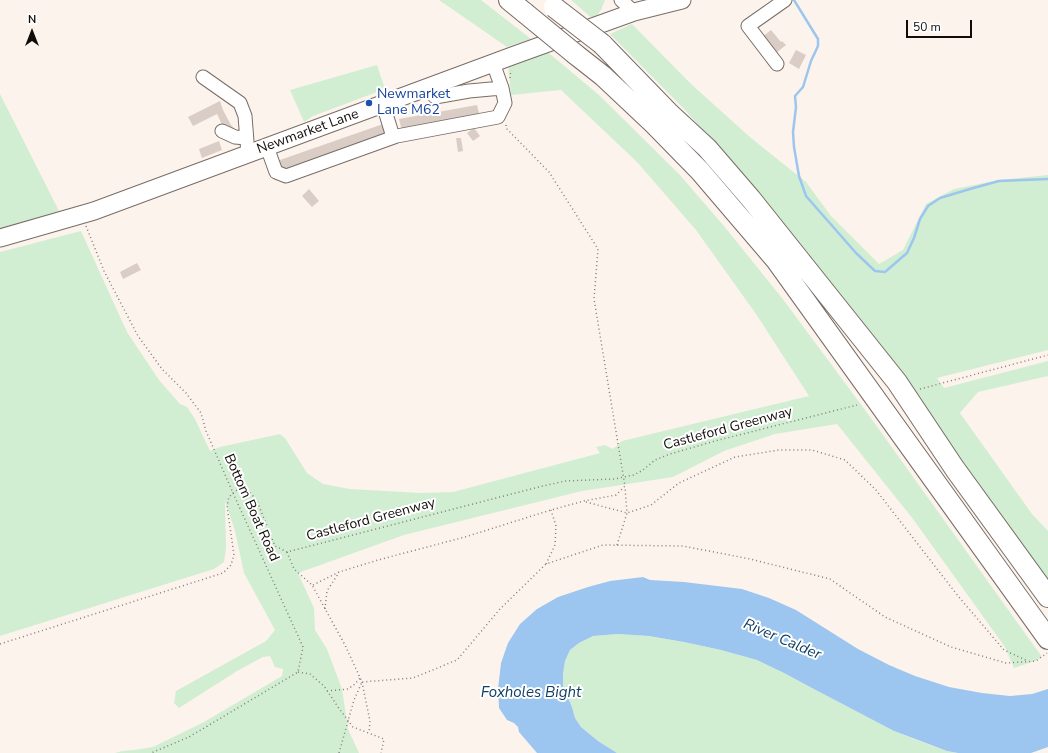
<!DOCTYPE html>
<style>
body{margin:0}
#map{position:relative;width:1048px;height:753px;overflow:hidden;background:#fdf3ed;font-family:"Nunito Sans",sans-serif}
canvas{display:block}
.north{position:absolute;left:12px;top:12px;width:40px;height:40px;-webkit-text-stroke:3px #fff;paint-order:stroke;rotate:0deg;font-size:11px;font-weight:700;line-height:16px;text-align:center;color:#110c0a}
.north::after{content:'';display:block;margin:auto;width:14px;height:18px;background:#110c0a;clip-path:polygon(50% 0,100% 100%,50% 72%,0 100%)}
.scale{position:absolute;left:906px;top:20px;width:66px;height:18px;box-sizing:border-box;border:2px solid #110c0a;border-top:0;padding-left:5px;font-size:12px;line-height:14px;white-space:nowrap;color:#110c0a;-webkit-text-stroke:3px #fff;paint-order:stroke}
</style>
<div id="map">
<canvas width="1048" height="753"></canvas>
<div class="north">N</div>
<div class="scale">50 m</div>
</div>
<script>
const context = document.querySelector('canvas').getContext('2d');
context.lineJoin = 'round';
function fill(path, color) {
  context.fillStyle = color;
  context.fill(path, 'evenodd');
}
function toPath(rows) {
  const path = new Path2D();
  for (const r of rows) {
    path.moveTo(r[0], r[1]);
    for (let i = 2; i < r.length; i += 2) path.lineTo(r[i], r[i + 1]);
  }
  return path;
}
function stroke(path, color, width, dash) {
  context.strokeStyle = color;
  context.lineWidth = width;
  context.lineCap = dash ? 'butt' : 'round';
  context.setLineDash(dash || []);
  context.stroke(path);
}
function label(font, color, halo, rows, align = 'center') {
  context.font = font + ' "Nunito Sans",sans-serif';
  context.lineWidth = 4;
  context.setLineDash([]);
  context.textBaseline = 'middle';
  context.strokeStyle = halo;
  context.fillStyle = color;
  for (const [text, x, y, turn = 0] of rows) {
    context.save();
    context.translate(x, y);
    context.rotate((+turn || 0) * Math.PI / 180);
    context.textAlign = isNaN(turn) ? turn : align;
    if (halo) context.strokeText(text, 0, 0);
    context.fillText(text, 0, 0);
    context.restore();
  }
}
fill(toPath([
 [439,0,481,0,531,39,507,47],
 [571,0,605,0,601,10,594,20],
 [632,24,691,84,751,138,806,182,831,216,879,264,903,250,926,204,954,189,999,180,1048,175,1048,350,937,378,944,388,1048,361,1048,376,978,392,960,413,1032,514,1048,531,1048,582,731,162,686,111,610,34],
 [544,49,599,95,679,174,724,226,782,298,868,414,1042,657,1035,661,1014,668,1005,647,913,519,837,424,775,434,724,451,673,477,582,491,404,535,298,573,314,608,315,630,327,649,342,689,348,729,359,753,115,753,122,751,134,750,153,747,204,722,282,676,283,669,275,667,270,656,263,657,237,671,179,708,174,703,176,691,266,641,275,630,244,573,235,531,225,501,226,548,224,562,214,569,0,636,0,252,81,231,127,332,159,380,180,404,187,407,195,419,210,451,220,447,280,434,285,438,307,473,323,484,350,489,421,493,453,492,600,453,596,447,605,445,613,449,622,441,809,396,756,314,696,230,637,162,561,90,511,95,508,63],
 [377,65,385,89,313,116,304,122,290,90],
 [0,94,59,211,0,228],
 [618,634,649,636,684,642,721,650,757,660,786,674,810,687,894,731,919,741,947,751,958,753,617,753,598,741,581,727,575,718,572,707,563,686,563,674,565,661,570,650,579,643,593,636]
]), '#d1eed2');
fill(toPath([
 [643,577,650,580,684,582,742,589,769,598,796,610,858,649,889,665,915,676,949,687,982,693,1010,696,1032,694,1048,689,1048,747,1031,753,958,753,947,751,894,731,810,687,786,674,757,660,721,650,684,642,649,636,618,634,593,636,579,643,570,650,565,661,563,674,563,686,572,707,575,718,581,727,598,741,617,753,537,753,519,732,518,727,514,723,507,720,499,708,498,689,501,663,508,643,520,624,537,609,558,597,588,587,610,581]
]), '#9cc6ef');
stroke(toPath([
 [794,0,818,39,818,46,811,61,803,87,795,96,796,107,793,132,794,147,799,176,806,196,856,253,875,271,885,272,907,253,914,238,920,219,928,206,940,198,970,189,999,181,1048,179]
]), '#9cc6ef', 2.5);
fill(toPath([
 [771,30,781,42,782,41,786,45,776,53,762,37],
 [796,50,806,55,799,69,789,63],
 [220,101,223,110,231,125,237,131,223,127,217,114,193,126,188,117],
 [477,105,480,117,402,131,399,119],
 [386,123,390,135,281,172,277,161],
 [474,128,480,136,473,141,467,133],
 [456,138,461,138,463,151,458,152],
 [219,141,222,150,202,158,199,149],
 [309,189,319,201,312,207,302,196],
 [137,263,141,270,123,279,120,272]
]), '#dacdc5');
const minor = toPath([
 [621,0,634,12],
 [777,64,748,26,785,0],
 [203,77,240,103,245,116,248,154],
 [435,97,469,91,502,88],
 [383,104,393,137],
 [222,131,235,137,246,138],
 [267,147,276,172,286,176,397,136,498,117,505,103,502,88,493,63]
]);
const major = toPath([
 [0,238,94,211,512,56,634,12,682,0]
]);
const highway = toPath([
 [509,0,525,13],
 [602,44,668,112,707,148,751,199,897,382,955,469,1048,597],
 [575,54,603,76,654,124,700,171,776,260,1048,639]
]);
stroke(minor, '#786d66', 15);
stroke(major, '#786d66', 19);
stroke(highway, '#786d66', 22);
stroke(toPath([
 [510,78,511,70],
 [86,226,104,271,138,336,162,369,186,393,201,413,206,431,233,493,303,647,298,672,189,737,151,753],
 [920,389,1048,355],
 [586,502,627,513,651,505,679,483,735,457,779,450,812,450,845,460,876,490,958,596,1004,650,1028,661],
 [617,545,627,513,625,487],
 [287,552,294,569,312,585,345,645,362,682,413,678,457,660,500,609,546,564,603,545,683,546,750,559,830,579,885,617,951,647,1006,663,1036,661,1047,653],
 [546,564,555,545,556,526,551,510],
 [313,585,339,572,378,560,465,537,551,510,584,501,616,495,625,486,594,299,598,249,549,172,506,128,506,123],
 [325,609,327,591,338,574],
 [0,644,223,573,231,565,234,555,227,506,229,497,233,493,240,488,249,491,257,501,275,546,287,552,543,486,565,481,614,479,634,475,643,470,655,460,670,454,715,441,857,405],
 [298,672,310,674,324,686,338,707,353,727,384,739,381,753],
 [362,682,370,721,369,733],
 [327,691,348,689,355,684,360,678],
 [339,753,354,700,362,682]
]), '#857d79', 1.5, [1, 3]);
stroke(minor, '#fff', 13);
stroke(major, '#fff', 17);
stroke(highway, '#fff', 20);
const highwayBridge = toPath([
 [554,7,602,44],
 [525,13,575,54]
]);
stroke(highwayBridge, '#786d66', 22, []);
stroke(highwayBridge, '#fff', 20);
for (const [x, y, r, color] of [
 [369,103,4,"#1a4fb4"]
]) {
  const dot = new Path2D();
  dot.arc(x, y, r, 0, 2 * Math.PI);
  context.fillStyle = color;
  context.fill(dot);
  stroke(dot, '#fff', 1.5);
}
label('14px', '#164399', '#fff', [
 ["Newmarket",377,95],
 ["Lane M62",377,111]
], 'left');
label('14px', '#110c0a', '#fff', [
 ["Newmarket Lane",308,132,-20],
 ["Castleford Greenway",728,429,-15],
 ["Bottom Boat Road",251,508,66],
 ["Castleford Greenway",371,520,-15]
]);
label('italic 15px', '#103e64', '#fff', [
 ["River Calder",782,640,23],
 ["Foxholes Bight",531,693]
]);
</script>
